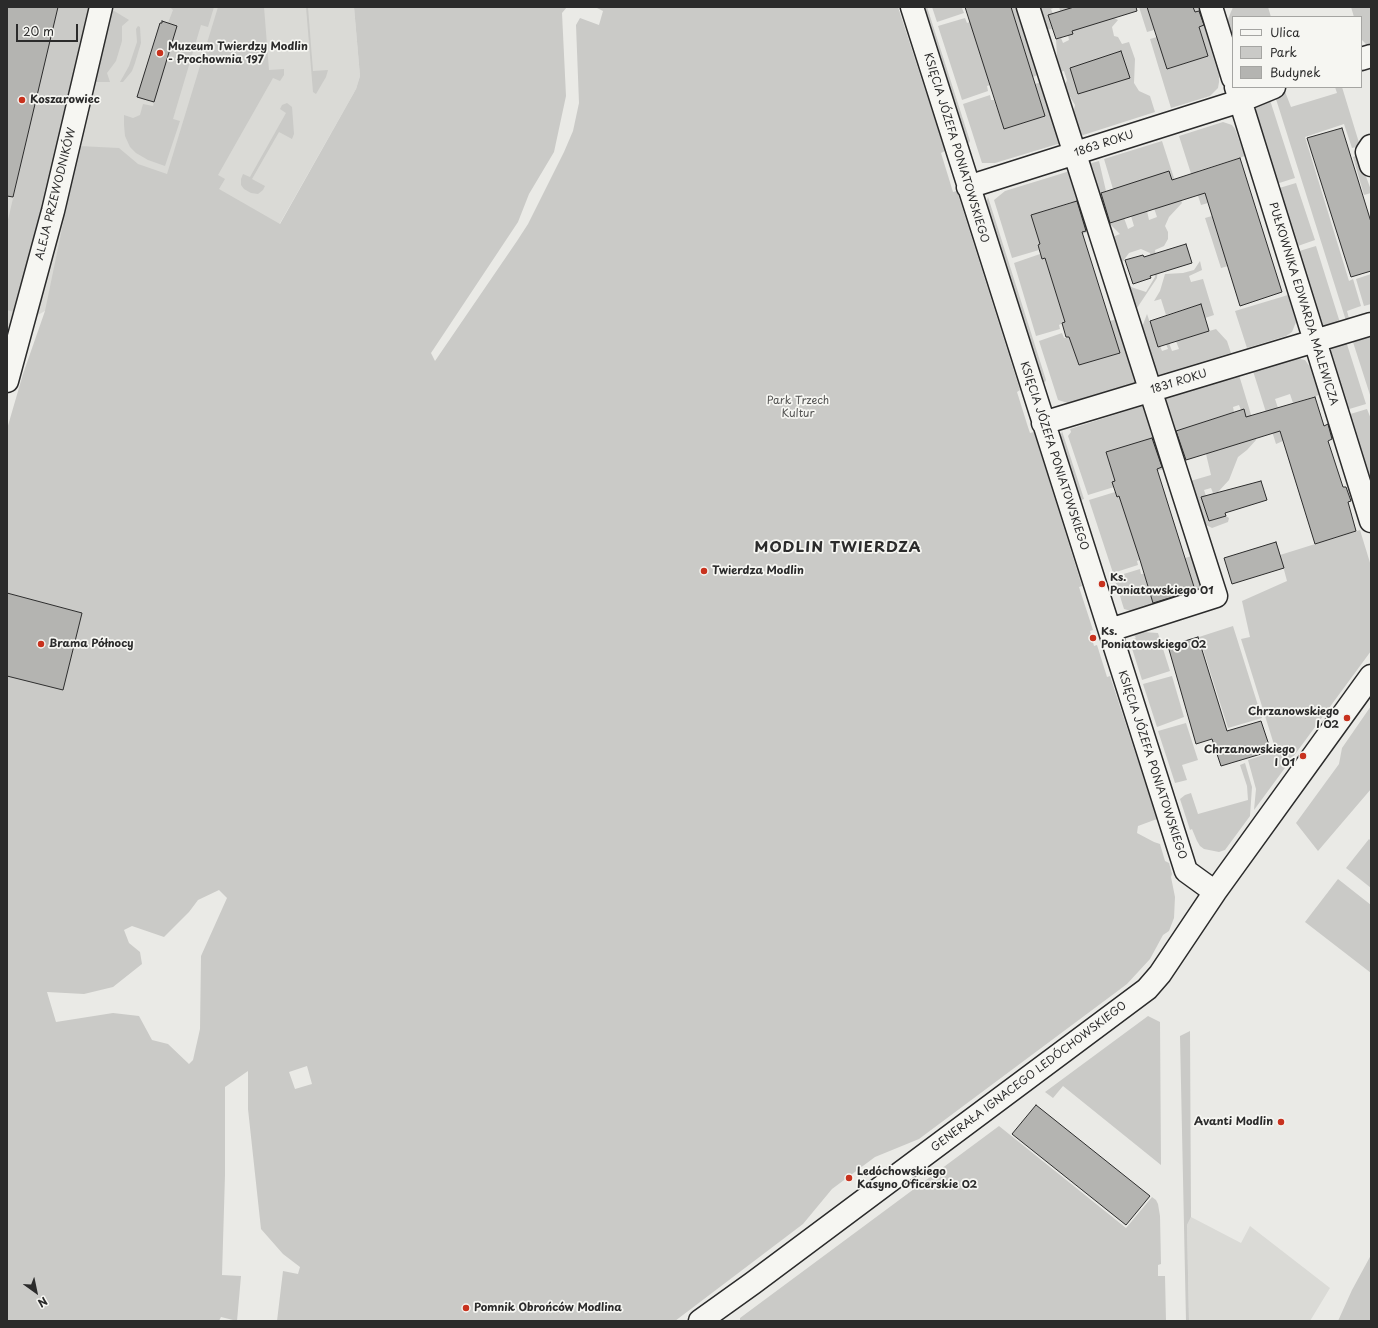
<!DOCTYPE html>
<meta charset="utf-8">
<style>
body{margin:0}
#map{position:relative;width:1378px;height:1328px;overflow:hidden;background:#eaeae6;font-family:"Playpen Sans",sans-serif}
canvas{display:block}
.frame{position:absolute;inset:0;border:8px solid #2b2b2b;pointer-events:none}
.legend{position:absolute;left:1232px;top:16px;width:130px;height:72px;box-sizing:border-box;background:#f6f6f2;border:1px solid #a5a5a2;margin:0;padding:5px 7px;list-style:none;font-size:12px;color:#2b2b2b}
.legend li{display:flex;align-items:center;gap:8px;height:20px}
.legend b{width:20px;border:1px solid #a5a5a2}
.north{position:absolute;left:16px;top:1272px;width:40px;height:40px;-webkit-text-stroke:3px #f6f6f2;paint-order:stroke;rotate:147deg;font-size:11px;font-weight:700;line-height:16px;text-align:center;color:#2b2b2b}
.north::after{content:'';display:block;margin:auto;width:14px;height:18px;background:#2b2b2b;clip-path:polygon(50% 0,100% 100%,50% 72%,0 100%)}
.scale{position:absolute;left:16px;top:24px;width:62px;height:18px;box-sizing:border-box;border:2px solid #2b2b2b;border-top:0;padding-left:5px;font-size:12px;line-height:14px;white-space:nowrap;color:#2b2b2b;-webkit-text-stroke:3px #f6f6f2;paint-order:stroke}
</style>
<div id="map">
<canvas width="1378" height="1328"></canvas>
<div class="frame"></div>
<ul class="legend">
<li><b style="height:5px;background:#f6f6f2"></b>Ulica</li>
<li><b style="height:11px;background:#cacac7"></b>Park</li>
<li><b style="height:11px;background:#b4b4b1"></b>Budynek</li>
</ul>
<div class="north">N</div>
<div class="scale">20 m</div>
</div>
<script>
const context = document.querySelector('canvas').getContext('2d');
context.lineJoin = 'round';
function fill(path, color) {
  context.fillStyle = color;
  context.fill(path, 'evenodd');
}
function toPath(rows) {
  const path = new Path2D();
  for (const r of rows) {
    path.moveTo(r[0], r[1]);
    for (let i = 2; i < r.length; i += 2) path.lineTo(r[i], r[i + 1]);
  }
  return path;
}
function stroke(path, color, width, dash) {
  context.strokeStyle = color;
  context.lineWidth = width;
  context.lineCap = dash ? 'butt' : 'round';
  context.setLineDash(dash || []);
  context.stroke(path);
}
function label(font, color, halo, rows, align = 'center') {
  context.font = font + ' "Playpen Sans",sans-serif';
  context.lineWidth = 3.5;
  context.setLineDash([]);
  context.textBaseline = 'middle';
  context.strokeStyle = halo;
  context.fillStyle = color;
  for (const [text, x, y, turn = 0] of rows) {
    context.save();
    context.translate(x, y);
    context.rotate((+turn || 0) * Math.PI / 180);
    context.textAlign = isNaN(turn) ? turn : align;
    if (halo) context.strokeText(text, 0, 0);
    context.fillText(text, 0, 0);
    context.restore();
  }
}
fill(toPath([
 [7,7,354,7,360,76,356,89,232,308,96,320,45,311,23,323,7,348],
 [1191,1217,1241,1243,1250,1226,1330,1288,1310,1321,1189,1321,1187,1225]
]), '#dadad6');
fill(toPath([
 [58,7,93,7,17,313,7,310,7,224],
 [170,7,214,7,208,27,201,25,173,119,180,121,165,166,148,160,136,153,130,147,125,136,124,125,124,115,133,118,140,115,143,104,153,106,177,26,168,23,173,10],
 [218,7,264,7,269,70,284,69,284,75,280,81,273,78,218,175,225,179,219,189,280,224,356,89,360,76,354,7,567,7,562,13,566,96,554,152,529,194,518,222,431,353,435,361,517,241,528,224,564,152,573,131,579,103,576,25,580,18,599,25,603,11,595,7,898,7,945,151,941,153,953,192,957,191,1020,390,1017,392,1027,424,1030,433,1034,432,1082,586,1079,587,1093,630,1090,631,1094,646,1097,645,1107,677,1110,676,1157,819,1138,826,1137,833,1154,842,1160,844,1165,861,1169,863,1172,874,1171,877,1175,897,1174,918,1169,931,1163,935,1150,959,1127,984,1115,993,919,1139,875,1157,832,1189,803,1224,675,1321,277,1321,283,1271,298,1274,300,1267,283,1254,261,1229,248,1109,248,1071,225,1087,225,1175,222,1275,241,1276,237,1321,221,1317,219,1321,7,1321,7,676,63,690,82,613,7,593,7,429,23,374,45,311,79,146,119,148,138,164,167,174],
 [219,890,227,898,201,956,200,1029,193,1060,189,1064,168,1044,152,1040,139,1016,113,1013,56,1022,47,992,84,994,113,987,142,964,140,952,129,943,124,930,132,926,164,937,189,912,198,900],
 [307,1066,312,1084,295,1089,289,1072],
 [306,7,308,7,313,71,328,70,326,77,316,94,313,92],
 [921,7,927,7,970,141,969,143,965,144],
 [932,7,965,7,962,8,964,13,937,22],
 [1011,7,1019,7,1040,74,1033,77],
 [1037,7,1056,7,1051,9,1053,14,1048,15,1052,29,1043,30],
 [1059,7,1093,7,1118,20,1112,27,1114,36,1118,37,1122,44,1129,42,1135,59,1134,83,1139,91,1150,96,1155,112,1077,137,1073,114,1075,105,1064,87,1067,80,1064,71,1058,72,1056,39,1061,38,1063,43,1069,40,1068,35,1073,34,1065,10,1060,11],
 [1139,7,1147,7,1154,30,1147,32],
 [1193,7,1198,7,1219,76,1219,82,1218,88,1210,96,1171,108,1150,39,1157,37,1167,69,1208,56,1199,27,1203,25,1198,11,1195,12],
 [1233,7,1268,7,1271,17,1233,17,1233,48,1226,24],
 [1351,7,1371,7,1371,47,1366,44,1361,39,1361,17,1354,17],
 [111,9,129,20,122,26,122,41,116,61,107,73,110,82,94,82],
 [965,18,967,23,970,22,990,85,987,86,988,91,962,100,938,26],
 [138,26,140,27,141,43,135,63,132,71,123,82,120,82,129,66,137,42,136,29],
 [1042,82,1061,143,995,163,982,163,963,104,990,95,991,100,994,100,1004,129,1045,116,1035,84],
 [1335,87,1342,87,1360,146,1352,148,1344,124,1305,137,1349,281,1353,279,1361,306,1347,311,1351,326,1348,327,1276,99,1279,90,1284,89,1291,107,1337,93],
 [1269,97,1295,178,1276,184,1253,109,1255,103],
 [287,103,292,107,294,134,292,139,279,132,252,179,265,186,263,190,258,194,251,193,244,189,241,185,241,179,243,174,250,177,286,113,280,109,282,105],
 [1223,122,1232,125,1235,129,1245,156,1198,171,1208,203,1201,205,1179,136],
 [1162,141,1182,203,1169,217,1165,226,1168,232,1168,239,1164,246,1155,250,1158,268,1157,278,1135,311,1110,238,1120,234,1109,223,1124,218,1128,229,1134,226,1131,216,1147,211,1149,220,1157,217,1154,208,1113,189,1104,159],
 [1141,249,1150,253,1155,277,1146,292,1131,287,1121,264,1129,253],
 [1358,155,1371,190,1371,193,1364,195,1353,157],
 [1099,161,1106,191,1099,194,1091,185,1084,165],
 [1070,171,1089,231,1083,234,1072,202,1031,215,1040,244,1037,245,1039,250,1012,258,994,200,1005,191],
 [1296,183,1315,240,1295,247,1276,189],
 [988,197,1046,380,1045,382,1041,384,985,206],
 [1212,216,1228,266,1221,268,1205,218],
 [1316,246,1342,329,1326,329,1318,320,1296,252],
 [1040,254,1042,259,1045,258,1065,322,1059,325,1060,329,1036,336,1014,263],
 [1200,261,1202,270,1189,276,1191,282,1203,279,1214,315,1205,318,1201,304,1166,315,1161,299,1154,301,1160,291,1165,274,1183,273,1194,270],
 [1371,274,1371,304,1364,306,1356,279],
 [1288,295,1296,322,1292,332,1286,336,1247,348,1235,311],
 [1147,314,1158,346,1160,346,1162,351,1168,349,1166,344,1169,343,1172,351,1179,349,1176,341,1216,329,1227,341,1231,353,1152,377,1141,330],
 [1117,319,1137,382,1068,403,1058,400,1039,341,1062,333,1064,338,1069,337,1079,365,1120,353,1110,321],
 [1371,331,1371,398,1352,339],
 [1345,338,1366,404,1346,410,1329,357,1331,349,1336,343],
 [1296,358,1305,360,1310,367,1319,395,1293,403,1290,394,1275,399,1278,408,1273,410,1283,441,1276,444,1253,371],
 [1239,375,1256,431,1256,440,1247,450,1238,457,1229,480,1218,492,1213,493,1211,488,1204,490,1206,496,1201,497,1209,521,1226,516,1229,518,1228,522,1212,528,1198,521,1187,482,1211,475,1206,454,1253,439,1244,409,1241,410,1239,405,1233,407,1234,412,1170,433,1160,400],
 [1145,405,1164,469,1157,471,1148,440,1106,452,1115,481,1112,482,1114,487,1088,495,1068,436,1071,432,1070,429],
 [1367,409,1371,419,1371,492,1347,415],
 [1062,431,1084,499,1078,501,1060,438],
 [1115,492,1117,496,1119,496,1140,560,1137,561,1138,565,1113,573,1089,500],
 [1360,530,1371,566,1371,651,1254,810,1256,789,1248,760,1276,751,1241,639,1250,637,1242,601,1287,581,1280,555],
 [1192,556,1202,589,1131,611,1124,609,1114,577,1140,569,1141,574,1144,574,1153,603,1195,590,1185,558],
 [1233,626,1262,718,1228,728,1199,637],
 [1143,632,1158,633,1170,671,1142,680,1130,642,1132,640,1136,638,1134,635],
 [1172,676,1184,717,1157,727,1143,684],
 [1371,706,1371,789,1318,851,1296,823,1339,764,1342,748],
 [1186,723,1198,760,1182,765,1187,780,1175,783,1158,731],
 [1245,763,1252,787,1250,816,1225,850,1219,852,1204,849,1200,846,1197,841,1192,829,1190,830,1180,799,1185,795,1191,793,1198,814,1248,800,1247,786,1240,765],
 [1369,839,1371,841,1371,888,1346,868],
 [1338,879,1371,905,1371,973,1305,922],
 [1148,1016,1160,1022,1161,1165,1063,1086,1053,1098,1045,1092],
 [1190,1031,1191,1217,1187,1225,1189,1321,1186,1321,1180,1036],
 [999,1126,1126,1228,1152,1197,1156,1200,1158,1204,1160,1216,1161,1264,1158,1265,1158,1276,1165,1276,1166,1321,740,1321,740,1318],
 [1371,1255,1371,1321,1338,1321,1352,1290]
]), '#cacac7');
const building = toPath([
 [7,7,58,7,13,197,7,196,7,7],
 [965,7,1011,7,1045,116,1004,129,965,7],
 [1074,7,1136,7,1137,11,1072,31,1073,34,1056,39,1048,15,1074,7],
 [1147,7,1193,7,1195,12,1199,11,1204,25,1199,27,1208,56,1167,69,1147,7],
 [162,21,177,26,154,102,137,97,160,23,162,23,162,21],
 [1121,51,1130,78,1078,94,1070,68,1121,51],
 [1342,128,1371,222,1371,271,1351,277,1307,138,1342,128],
 [1240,158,1282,292,1240,306,1205,193,1110,223,1101,193,1169,171,1172,180,1240,158],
 [1077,201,1086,231,1082,232,1120,353,1079,365,1069,337,1066,337,1062,323,1065,322,1045,258,1042,259,1038,245,1040,244,1031,215,1077,201],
 [1186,244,1192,263,1150,276,1151,278,1133,284,1125,260,1143,255,1144,257,1186,244],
 [1201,304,1209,331,1158,347,1150,321,1201,304],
 [1315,397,1324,426,1328,424,1332,439,1328,441,1343,487,1346,487,1351,501,1348,502,1356,531,1315,544,1280,431,1186,460,1176,431,1244,409,1246,417,1315,397],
 [1152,438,1162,467,1157,469,1195,590,1153,603,1140,560,1119,496,1117,497,1112,482,1115,481,1106,452,1152,438],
 [1261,481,1267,500,1225,513,1226,516,1209,521,1201,497,1261,481],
 [1276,542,1284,568,1232,584,1224,558,1276,542],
 [7,593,82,613,63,690,7,676,7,593],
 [1198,637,1227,731,1261,721,1271,751,1221,766,1212,739,1196,744,1168,646,1198,637],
 [1036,1105,1150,1196,1126,1225,1012,1134,1036,1105]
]);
fill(building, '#b4b4b1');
stroke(building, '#2b2b2b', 1);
const minor = toPath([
 [912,7,1186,871,1215,892],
 [1028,7,1216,596,1110,630],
 [1211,7,1233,78],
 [1361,59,1371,56],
 [1236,87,1371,521],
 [1371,146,1367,152,1371,165],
 [968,187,1240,101,1274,87],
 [7,381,53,211,101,7],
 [1043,423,1371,324],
 [700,1321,753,1283,1147,989,1160,974,1215,892,1371,676]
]);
stroke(minor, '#2b2b2b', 25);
stroke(minor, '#f6f6f2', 22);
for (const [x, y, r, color] of [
 [160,53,4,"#c8321e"],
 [22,100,4,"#c8321e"],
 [704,571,4,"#c8321e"],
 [1102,584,4,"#c8321e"],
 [1093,638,4,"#c8321e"],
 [41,644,4,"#c8321e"],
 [1347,718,4,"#c8321e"],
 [1303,756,4,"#c8321e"],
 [1281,1122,4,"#c8321e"],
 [849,1178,4,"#c8321e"],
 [466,1308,4,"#c8321e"]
]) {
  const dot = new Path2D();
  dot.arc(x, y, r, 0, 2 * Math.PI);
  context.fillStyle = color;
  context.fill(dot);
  stroke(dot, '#f6f6f2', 1.5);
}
label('bold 11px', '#2b2b2b', '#f6f6f2', [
 ["Muzeum Twierdzy Modlin",168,47],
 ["- Prochownia 197",168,60],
 ["Koszarowiec",30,100],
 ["Twierdza Modlin",712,571],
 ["Ks.",1110,578],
 ["Poniatowskiego 01",1110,591],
 ["Ks.",1101,632],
 ["Poniatowskiego 02",1101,645],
 ["Brama Północy",49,644],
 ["Chrzanowskiego",1339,712,"right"],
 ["I 02",1339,725,"right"],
 ["Chrzanowskiego",1295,750,"right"],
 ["I 01",1295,763,"right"],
 ["Avanti Modlin",1273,1122,"right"],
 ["Ledóchowskiego",857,1172],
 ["Kasyno Oficerskie 02",857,1185],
 ["Pomnik Obrońców Modlina",474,1308]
], 'left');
label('11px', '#2b2b2b', '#f6f6f2', [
 ["1863 ROKU",1104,144,-18],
 ["KSIĘCIA JÓZEFA PONIATOWSKIEGO",956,148,73],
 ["ALEJA PRZEWODNIKÓW",56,194,-76],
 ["PUŁKOWNIKA EDWARDA MALEWICZA",1303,304,73],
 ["1831 ROKU",1179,382,-17],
 ["KSIĘCIA JÓZEFA PONIATOWSKIEGO",1054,456,72],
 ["KSIĘCIA JÓZEFA PONIATOWSKIEGO",1152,765,72],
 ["GENERAŁA IGNACEGO LEDÓCHOWSKIEGO",1029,1077,-37]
]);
label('11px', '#535352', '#f6f6f2', [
 ["Park Trzech",798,401],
 ["Kultur",798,414]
]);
context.letterSpacing = '1px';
label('bold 15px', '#2b2b2b', '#f6f6f2', [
 ["MODLIN TWIERDZA",838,548]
]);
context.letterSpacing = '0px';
</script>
